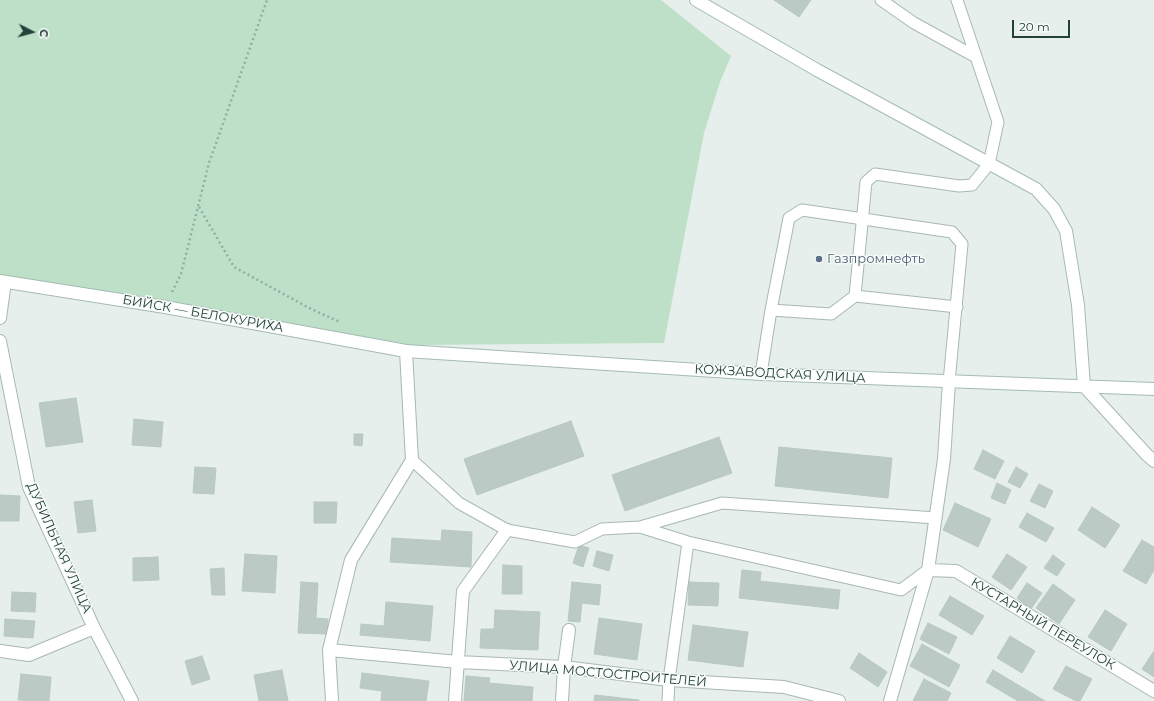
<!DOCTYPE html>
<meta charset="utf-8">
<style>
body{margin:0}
#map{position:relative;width:1154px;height:701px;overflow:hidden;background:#e6efeb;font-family:Montserrat,sans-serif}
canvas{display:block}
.north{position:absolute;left:12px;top:12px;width:40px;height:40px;-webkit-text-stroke:3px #f7fbf9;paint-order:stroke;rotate:96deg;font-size:11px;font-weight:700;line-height:16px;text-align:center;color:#24423a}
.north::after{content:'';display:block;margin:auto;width:14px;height:18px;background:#24423a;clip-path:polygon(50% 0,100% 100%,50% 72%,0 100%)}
.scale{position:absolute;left:1012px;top:20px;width:58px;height:18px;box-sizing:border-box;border:2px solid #24423a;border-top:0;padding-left:5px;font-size:12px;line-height:14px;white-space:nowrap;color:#24423a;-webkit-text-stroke:3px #f7fbf9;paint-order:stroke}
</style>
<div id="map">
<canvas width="1154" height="701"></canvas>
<div class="north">С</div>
<div class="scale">20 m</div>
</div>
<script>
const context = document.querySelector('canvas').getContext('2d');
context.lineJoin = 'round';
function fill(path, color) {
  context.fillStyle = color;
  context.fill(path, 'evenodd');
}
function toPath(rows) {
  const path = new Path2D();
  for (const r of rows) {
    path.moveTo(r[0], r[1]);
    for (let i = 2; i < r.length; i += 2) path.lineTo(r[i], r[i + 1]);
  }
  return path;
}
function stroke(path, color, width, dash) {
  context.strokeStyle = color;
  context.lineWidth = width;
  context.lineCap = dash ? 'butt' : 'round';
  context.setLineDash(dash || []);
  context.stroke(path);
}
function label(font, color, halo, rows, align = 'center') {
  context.font = font + ' Montserrat,sans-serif';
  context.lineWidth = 3;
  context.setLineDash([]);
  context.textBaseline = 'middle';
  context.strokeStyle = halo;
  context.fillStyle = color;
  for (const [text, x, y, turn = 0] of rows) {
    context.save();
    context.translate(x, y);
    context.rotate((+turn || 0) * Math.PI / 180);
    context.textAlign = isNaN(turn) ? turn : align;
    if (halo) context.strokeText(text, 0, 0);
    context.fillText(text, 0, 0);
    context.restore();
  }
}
fill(toPath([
 [0,0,661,0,731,56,720,82,704,133,664,343,412,345,0,275]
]), '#bfe0c8');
const building = toPath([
 [774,0,811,0,799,17,774,0],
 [76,398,83,442,46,447,39,403,76,398],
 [134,419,163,422,161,447,132,445,134,419],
 [571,421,584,456,477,495,464,459,571,421],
 [354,434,363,434,362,446,354,445,354,434],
 [719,437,732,473,625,511,612,475,719,437],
 [779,447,892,458,888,498,775,486,779,447],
 [983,450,1004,461,995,479,974,469,983,450],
 [195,467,216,468,214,494,193,493,195,467],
 [1016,467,1028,474,1020,488,1008,482,1016,467],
 [997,483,1011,490,1005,504,991,498,997,483],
 [1039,484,1053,491,1045,508,1030,501,1039,484],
 [0,495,20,496,19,521,0,521,0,495],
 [92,500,96,531,78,533,74,502,92,500],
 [314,502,337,502,336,523,314,523,314,502],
 [955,503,991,519,978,547,943,530,955,503],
 [1092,507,1120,525,1105,548,1078,530,1092,507],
 [1027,513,1054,528,1046,542,1019,527,1027,513],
 [442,530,472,532,471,567,390,562,392,538,441,541,442,530],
 [1142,540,1154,547,1154,570,1146,584,1123,571,1142,540],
 [579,545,589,548,583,567,573,563,579,545],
 [597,551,613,555,609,571,593,566,597,551],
 [245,554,277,556,275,593,242,591,245,554],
 [1007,554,1027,567,1011,590,992,577,1007,554],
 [1053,555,1065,564,1057,576,1044,568,1053,555],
 [158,557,159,580,133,581,133,558,158,557],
 [503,565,522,566,522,594,502,594,503,565],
 [224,568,225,595,212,595,210,569,224,568],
 [742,570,761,572,760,581,840,590,838,609,739,598,742,570],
 [301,582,318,583,316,618,328,619,327,634,298,633,301,582],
 [572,582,601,585,599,605,582,603,580,622,568,621,572,582],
 [689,582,719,583,718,606,688,605,689,582],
 [1027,583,1042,593,1031,609,1017,598,1027,583],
 [1053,584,1075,600,1059,624,1036,608,1053,584],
 [12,592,36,593,35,612,11,611,12,592],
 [950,596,984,616,972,635,939,615,950,596],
 [386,602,433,606,430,641,360,635,361,624,384,626,386,602],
 [495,610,540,612,538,650,480,648,481,629,494,629,495,610],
 [1105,610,1127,624,1111,651,1088,637,1105,610],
 [599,618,642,624,637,660,594,654,599,618],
 [5,619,35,621,33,638,4,636,5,619],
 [928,623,957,637,949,654,920,639,928,623],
 [693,625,748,632,743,667,688,660,693,625],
 [1010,636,1035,651,1022,673,997,658,1010,636],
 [922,644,960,665,949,687,910,666,922,644],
 [1154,651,1154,677,1142,669,1154,651],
 [859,653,887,672,878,687,850,668,859,653],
 [202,656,210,679,192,685,185,661,202,656],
 [1066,666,1092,679,1080,701,1076,701,1053,689,1066,666],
 [282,670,288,701,259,701,254,675,282,670],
 [993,670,1045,701,1018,701,986,682,993,670],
 [362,673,429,681,426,701,381,701,382,691,360,688,362,673],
 [21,674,51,677,49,701,18,700,21,674],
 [466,676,490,678,489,683,533,687,532,701,464,701,466,676],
 [924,679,951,693,947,701,913,701,924,679],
 [595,695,639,700,639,701,594,701,595,695]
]);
fill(building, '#bbcac4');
stroke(building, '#b8c9c2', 1);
const lane = toPath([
 [881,0,914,23,976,57],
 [855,296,866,182,875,174,959,186,972,185,989,164,998,122,957,0],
 [771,310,831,314,855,296,957,307],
 [761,374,771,310,789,218,802,210,952,232,962,244,949,382],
 [412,460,459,503,507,530,575,542,602,529,640,527,722,503,936,518],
 [640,527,688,542,901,590,928,570],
 [668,701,669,680,688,542]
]);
const street = toPath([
 [0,318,5,282],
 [0,341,29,487,94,628,132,701],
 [1084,386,1147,455,1154,461],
 [928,570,956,571,1154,691],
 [329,650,458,662,564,667,669,680,784,687,839,701],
 [0,651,29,655,94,628],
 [332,701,329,650,351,560,412,460,406,351],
 [455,701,463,591,507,530],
 [562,701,564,667,569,630],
 [890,701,928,570,944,459,949,382]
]);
const secondary = toPath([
 [696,0,817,70,1036,189,1054,209,1066,231,1078,305,1084,386],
 [0,281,165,307,406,351,761,374,1154,389]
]);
stroke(lane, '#a8b8b2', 13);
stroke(street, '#a8b8b2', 14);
stroke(secondary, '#a4bbb3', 14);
stroke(toPath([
 [199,207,234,267,311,309,340,322],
 [172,292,181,274,209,163,267,0]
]), '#86b3a5', 2.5, [2, 3]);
stroke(lane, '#fff', 11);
stroke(street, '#fff', 12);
stroke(secondary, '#fff', 12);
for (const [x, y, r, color] of [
 [819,259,4,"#5c6f8a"]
]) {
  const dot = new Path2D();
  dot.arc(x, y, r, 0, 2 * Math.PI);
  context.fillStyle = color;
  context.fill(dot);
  stroke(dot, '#f7fbf9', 1.5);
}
label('13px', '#4e5e75', '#f7fbf9', [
 ["Газпромнефть",827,259]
], 'left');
label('13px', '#24423a', '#f7fbf9', [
 ["БИЙСК — БЕЛОКУРИХА",203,314,10],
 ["КОЖЗАВОДСКАЯ УЛИЦА",780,374,3],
 ["ДУБИЛЬНАЯ УЛИЦА",59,548,66],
 ["КУСТАРНЫЙ ПЕРЕУЛОК",1043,624,31],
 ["УЛИЦА МОСТОСТРОИТЕЛЕЙ",608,674,5]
]);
</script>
